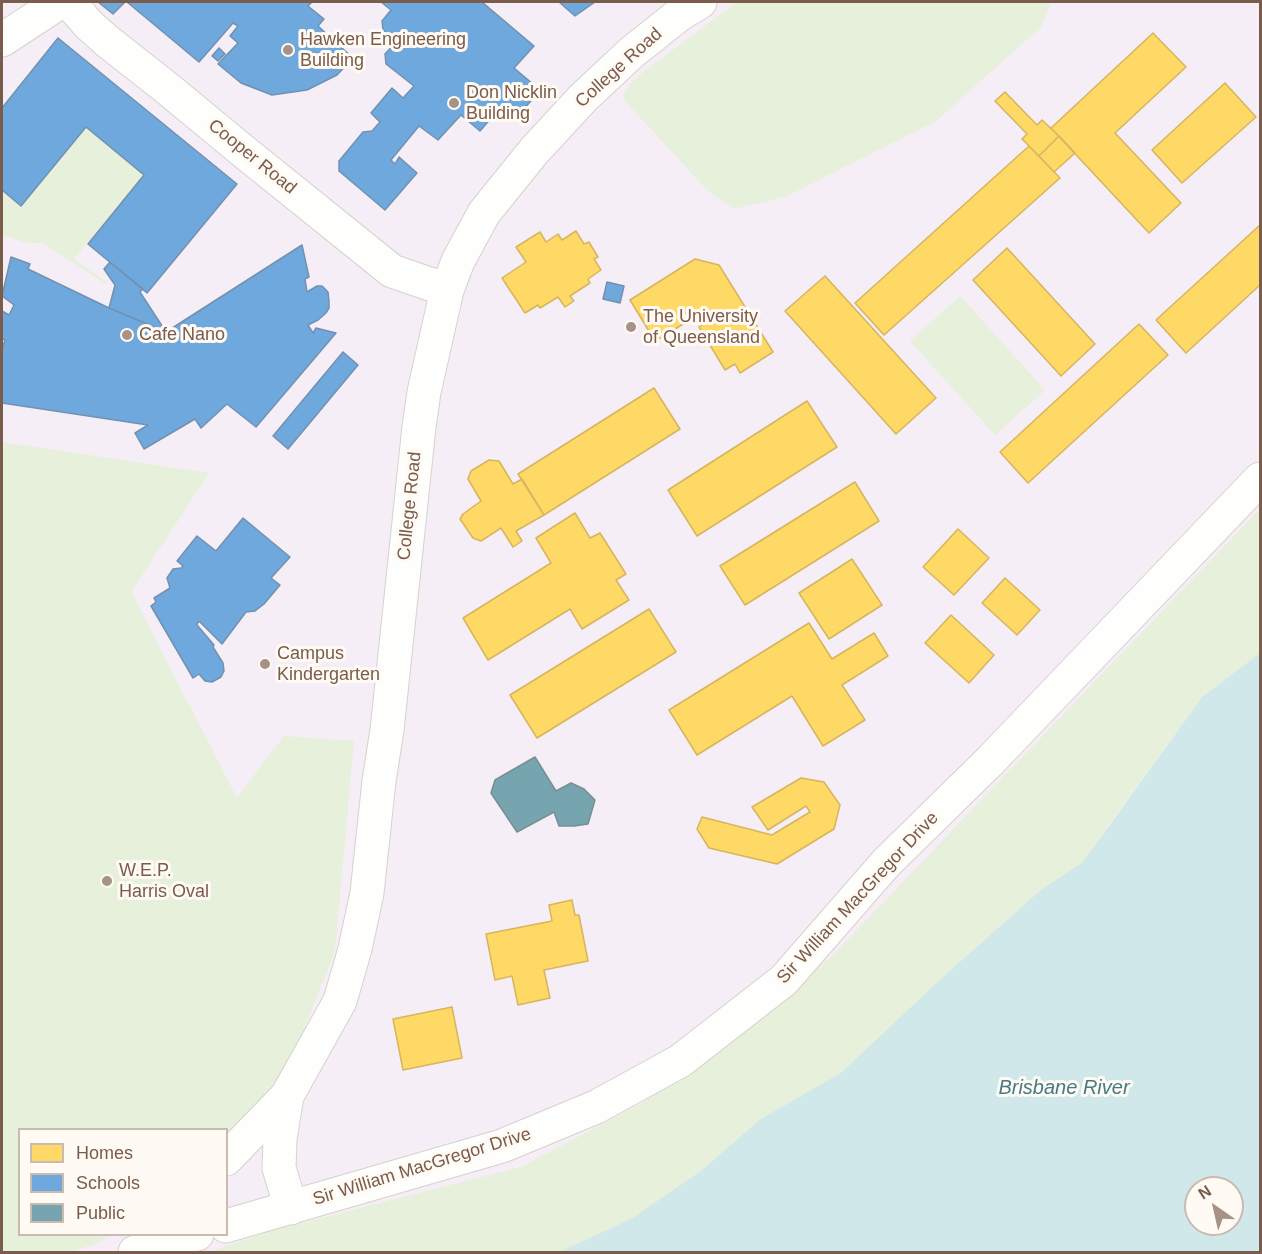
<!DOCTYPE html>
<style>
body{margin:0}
#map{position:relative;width:1262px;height:1254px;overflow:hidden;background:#f9f5f0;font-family:Helvetica,sans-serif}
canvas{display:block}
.frame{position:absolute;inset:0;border:3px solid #7a5c4d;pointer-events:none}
.legend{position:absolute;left:18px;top:1128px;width:210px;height:108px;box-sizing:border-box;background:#fffaf3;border:2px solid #cabbb1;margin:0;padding:8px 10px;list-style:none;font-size:18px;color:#7a5c4d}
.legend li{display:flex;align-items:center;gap:12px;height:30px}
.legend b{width:30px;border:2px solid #cabbb1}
.north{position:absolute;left:1184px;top:1176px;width:60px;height:60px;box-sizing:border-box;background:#fffaf3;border:2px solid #cabbb1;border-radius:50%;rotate:326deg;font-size:16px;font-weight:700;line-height:24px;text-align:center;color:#7a5c4d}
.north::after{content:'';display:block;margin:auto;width:21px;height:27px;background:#a69286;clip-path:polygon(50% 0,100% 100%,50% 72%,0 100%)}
</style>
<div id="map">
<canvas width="1262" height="1254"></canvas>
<div class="frame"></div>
<ul class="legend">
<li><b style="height:16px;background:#ffd966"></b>Homes</li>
<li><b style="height:16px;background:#6fa8dc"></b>Schools</li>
<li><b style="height:16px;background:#76a5af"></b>Public</li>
</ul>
<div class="north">N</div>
</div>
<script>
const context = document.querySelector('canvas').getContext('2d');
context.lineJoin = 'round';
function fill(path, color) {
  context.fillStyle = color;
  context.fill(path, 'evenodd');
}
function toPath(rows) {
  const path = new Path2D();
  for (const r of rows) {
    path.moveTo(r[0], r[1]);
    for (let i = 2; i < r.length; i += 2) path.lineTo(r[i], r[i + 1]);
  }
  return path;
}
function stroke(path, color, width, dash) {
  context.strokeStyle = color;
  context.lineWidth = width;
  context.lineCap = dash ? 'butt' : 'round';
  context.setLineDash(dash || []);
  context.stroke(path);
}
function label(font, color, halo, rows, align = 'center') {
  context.font = font + ' Helvetica,sans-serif';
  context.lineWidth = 6;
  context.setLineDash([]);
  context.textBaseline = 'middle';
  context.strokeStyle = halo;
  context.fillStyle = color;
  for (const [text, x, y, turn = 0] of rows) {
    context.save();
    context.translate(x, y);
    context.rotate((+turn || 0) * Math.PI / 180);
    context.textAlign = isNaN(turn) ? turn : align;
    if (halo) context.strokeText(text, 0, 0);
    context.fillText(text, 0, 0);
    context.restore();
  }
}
fill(toPath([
 [2,2,1260,2,1260,653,1202,697,1153,764,559,1252,2,1252],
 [20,1130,226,1130,226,1234,20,1234]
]), '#f6eef6');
fill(toPath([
 [737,2,1051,2,1041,27,936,121,785,197,733,209,708,191,625,101,623,94,632,82,643,72],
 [86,127,144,175,74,259,107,282,106,284,42,243,28,243,7,237,2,234,2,190,22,206],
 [960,296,1045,390,995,435,910,341],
 [2,442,209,473,131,592,237,798,284,736,354,741,335,951,291,1061,227,1141,226,1130,20,1130,20,1234,110,1235,96,1244,70,1252,2,1252],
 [1260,509,1260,653,1202,697,1106,829,1260,728,658,1252,209,1252,274,1230,521,1167,642,1103,745,1032,833,955]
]), '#e7f0db');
fill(toPath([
 [1260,653,1260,1252,559,1252,631,1219,701,1171,761,1119,841,1073,943,977,1041,890,1083,862,1202,697],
 [1196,1188,1232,1188,1232,1224,1196,1224]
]), '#d0e8ea');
const homes = toPath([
 [1153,33,1186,67,1115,133,1181,203,1149,233,1051,128,1153,33],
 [1225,83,1256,117,1182,183,1152,150,1225,83],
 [1005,92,1037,125,1042,120,1059,136,1039,156,1022,139,1027,134,995,101,1005,92],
 [1059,136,1075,153,1054,172,1039,156,1059,136],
 [1029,146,1060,178,884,335,855,303,1029,146],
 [1260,225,1260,285,1186,353,1156,320,1260,225],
 [576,231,584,244,589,242,598,257,594,259,601,270,588,279,590,283,570,296,574,301,565,307,558,297,540,308,538,305,525,313,502,278,526,262,516,247,540,232,546,242,558,234,562,240,576,231],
 [1007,248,1095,344,1061,376,973,280,1007,248],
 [695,259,719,265,773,352,740,373,735,364,725,370,699,327,706,322,699,311,691,310,681,316,685,323,655,341,630,300,695,259],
 [825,276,936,398,896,434,785,311,825,276],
 [1139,324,1168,355,1028,483,1000,452,1139,324],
 [654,388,680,429,544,515,518,474,654,388],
 [807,401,837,447,697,536,668,490,807,401],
 [489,460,499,461,513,484,522,479,544,515,516,531,522,541,513,547,501,528,481,541,473,538,460,519,463,514,481,501,468,479,471,471,489,460],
 [855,482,879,521,745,605,720,566,855,482],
 [575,513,590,538,600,533,626,574,616,580,629,600,582,629,570,609,488,660,463,618,551,563,536,538,575,513],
 [958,529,989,558,954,595,923,567,958,529],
 [852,559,882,605,829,639,799,593,852,559],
 [1005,578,1040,610,1017,635,982,603,1005,578],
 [649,609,676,652,537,738,510,695,649,609],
 [951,615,994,655,969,683,925,643,951,615],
 [809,623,832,659,874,633,888,656,842,685,865,720,823,746,792,696,697,755,669,710,809,623],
 [801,778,824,782,840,805,834,829,777,864,709,848,697,829,702,817,772,835,810,812,806,806,768,830,752,807,801,778],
 [572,900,575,915,579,915,588,961,544,970,550,998,518,1005,512,976,495,980,486,934,552,921,549,905,572,900],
 [452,1007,462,1058,403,1070,393,1019,452,1007]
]);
fill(homes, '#ffd966');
stroke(homes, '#d7b45e', 1.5);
const schools = toPath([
 [98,2,125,2,113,14,98,2],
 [127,2,312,2,308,6,324,19,318,26,353,58,337,75,307,90,272,95,241,83,218,64,238,43,230,36,238,26,233,23,199,62,127,2],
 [381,2,482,2,534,46,514,68,540,90,514,121,499,109,480,131,461,115,438,140,419,126,391,160,395,164,399,157,417,173,385,210,339,171,339,161,363,132,372,131,380,122,371,113,392,88,403,98,414,86,386,64,385,54,396,42,383,30,382,21,391,10,381,2],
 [559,2,595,2,575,16,559,2],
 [58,38,237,184,147,293,88,244,144,175,86,127,21,206,2,190,2,108,58,38],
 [219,48,225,54,218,61,212,56,219,48],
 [302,245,309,277,305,279,307,292,317,286,322,286,328,292,329,301,329,308,326,313,318,320,308,325,313,333,316,328,336,333,256,427,227,404,201,428,195,419,144,449,135,433,148,425,2,403,2,349,5,340,2,339,2,311,9,315,14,305,2,296,11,257,30,264,28,269,109,308,166,332,302,245],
 [110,262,143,289,140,292,166,332,109,308,115,285,104,269,110,262],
 [607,282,624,286,620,303,603,299,607,282],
 [343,352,358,365,288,449,273,436,343,352],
 [243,518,290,557,271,578,280,585,264,604,255,611,246,612,222,644,200,622,198,622,197,625,214,645,213,647,223,663,224,671,221,677,212,682,205,681,199,674,193,678,151,606,156,602,154,598,170,588,167,578,173,569,181,568,183,566,177,561,197,536,216,551,243,518]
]);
fill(schools, '#6fa8dc');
stroke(schools, '#7291b1', 1.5);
const public = toPath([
 [535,757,556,791,571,783,584,789,595,800,588,824,574,826,559,826,554,812,517,832,491,793,495,780,535,757]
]);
fill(public, '#76a5af');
stroke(public, '#778f92', 1.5);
const minor = toPath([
 [72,2,75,9,89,25,107,41,168,89,243,151,392,271,447,290],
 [2,40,60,2],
 [226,1159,287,1096],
 [291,1208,279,1168,280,1139,287,1096,340,1001,355,949,367,893,379,781,387,730,419,427,424,392,447,290,458,261,484,213,534,151,583,98,631,53,680,14,700,2],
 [226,1226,502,1146,596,1107,680,1061,784,980,886,863,990,761,1260,479],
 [135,1252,197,1234]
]);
stroke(minor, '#d7d1cb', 35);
stroke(minor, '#fefefd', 33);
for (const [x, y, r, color] of [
 [288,50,6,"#a69286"],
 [454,103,6,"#a69286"],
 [631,327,6,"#a69286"],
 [127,335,6,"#a69286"],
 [265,664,6,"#a69286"],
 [107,881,6,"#a69286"]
]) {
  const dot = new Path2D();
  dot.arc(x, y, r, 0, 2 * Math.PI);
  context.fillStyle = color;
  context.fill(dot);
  stroke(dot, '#fffaf3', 2);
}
label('18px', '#7a5c4d', '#fffaf3', [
 ["Hawken Engineering",300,40],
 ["Building",300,61],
 ["Don Nicklin",466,93],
 ["Building",466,114],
 ["The University",643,317],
 ["of Queensland",643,338],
 ["Cafe Nano",139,335],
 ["Campus",277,654],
 ["Kindergarten",277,675],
 ["W.E.P.",119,871],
 ["Harris Oval",119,892]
], 'left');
label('18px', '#7a5c4d', '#fffaf3', [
 ["College Road",619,68,-42],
 ["Cooper Road",252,157,39],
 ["College Road",410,506,-84],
 ["Sir William MacGregor Drive",858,898,-47],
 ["Sir William MacGregor Drive",422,1167,-17]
]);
label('italic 20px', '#437c86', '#fffaf3', [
 ["Brisbane River",1064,1088]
]);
</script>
